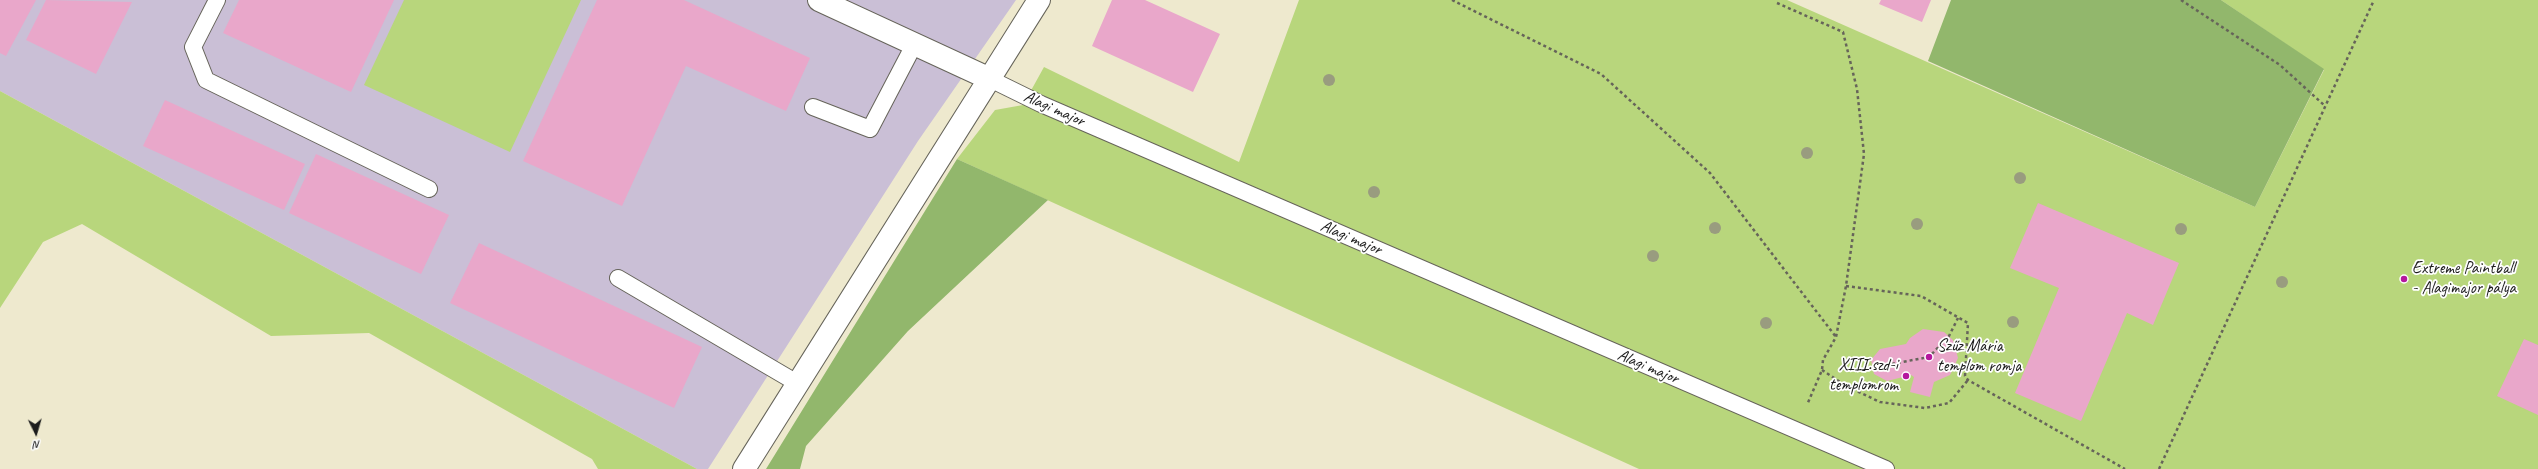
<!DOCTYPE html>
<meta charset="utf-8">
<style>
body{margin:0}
#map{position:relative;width:2538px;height:469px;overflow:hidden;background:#eee9ce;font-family:Caveat,sans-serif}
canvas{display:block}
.north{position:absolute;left:16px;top:413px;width:40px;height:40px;-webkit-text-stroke:3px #fff;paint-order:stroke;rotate:175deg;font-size:11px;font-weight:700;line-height:16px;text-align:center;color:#1c1c1c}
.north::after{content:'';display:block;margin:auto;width:14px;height:18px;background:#1c1c1c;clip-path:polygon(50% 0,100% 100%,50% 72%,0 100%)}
</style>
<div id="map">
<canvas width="2538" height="469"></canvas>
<div class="north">N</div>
</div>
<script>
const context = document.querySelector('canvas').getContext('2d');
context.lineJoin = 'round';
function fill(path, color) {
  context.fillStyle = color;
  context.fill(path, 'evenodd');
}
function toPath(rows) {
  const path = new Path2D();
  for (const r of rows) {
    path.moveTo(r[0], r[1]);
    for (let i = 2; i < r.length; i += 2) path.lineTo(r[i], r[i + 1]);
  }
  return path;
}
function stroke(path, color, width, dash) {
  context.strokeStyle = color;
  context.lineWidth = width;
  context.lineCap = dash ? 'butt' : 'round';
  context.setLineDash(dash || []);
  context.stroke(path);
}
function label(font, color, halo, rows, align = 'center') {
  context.font = font + ' Caveat,sans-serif';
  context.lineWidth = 3.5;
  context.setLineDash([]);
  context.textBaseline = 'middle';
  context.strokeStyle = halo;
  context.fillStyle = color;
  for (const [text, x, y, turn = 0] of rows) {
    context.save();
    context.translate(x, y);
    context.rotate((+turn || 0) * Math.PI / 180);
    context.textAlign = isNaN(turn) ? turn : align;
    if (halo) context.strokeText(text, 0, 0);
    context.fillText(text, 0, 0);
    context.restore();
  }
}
fill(toPath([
 [0,0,1016,0,918,141,708,469,697,469,0,91]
]), '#cabfd6');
fill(toPath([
 [404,0,581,0,510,152,364,85],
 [1299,0,1787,0,2255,207,2324,70,2221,0,2538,0,2538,469,1639,469,957,159,995,110,1023,105,1044,67,1239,162],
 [0,91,697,469,598,469,592,459,369,333,271,336,82,224,43,242,0,308]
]), '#b8d67c');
fill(toPath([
 [1951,0,2221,0,2324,69,2255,207,1928,61],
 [957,159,1048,200,908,331,806,446,800,469,766,469]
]), '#92b76c');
fill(toPath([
 [0,0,36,0,6,56,0,53],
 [46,0,132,2,96,74,26,40],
 [239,0,394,0,351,92,223,33],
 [597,0,684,0,810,58,786,111,686,66,622,206,523,161],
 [1112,0,1145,0,1220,34,1193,92,1092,46],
 [1881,0,1931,0,1922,22,1879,4],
 [165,100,305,164,284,210,143,146],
 [316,154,449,215,421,274,289,213],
 [2038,203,2179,263,2153,325,2127,313,2081,421,2015,393,2059,288,2010,268],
 [479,243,702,347,674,408,450,303],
 [1923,329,1944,332,1953,340,1958,358,1950,375,1934,382,1930,397,1910,392,1914,377,1911,375,1887,381,1874,374,1871,360,1880,349,1906,344,1910,338],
 [2524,339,2538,345,2538,415,2497,396]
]), '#e9a7ca');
const lane = toPath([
 [217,0,193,47,206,80,429,189],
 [990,79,1041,104,1886,469],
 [813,107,870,129,915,43],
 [618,278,797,383]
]);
const street = toPath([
 [819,0,990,79],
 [744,469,1039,0]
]);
stroke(lane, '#66645a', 18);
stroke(street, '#66645a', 24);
stroke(toPath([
 [1452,0,1601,74,1710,173,1836,337],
 [2181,0,2280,65,2325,106],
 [1777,3,1843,32,1857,89,1864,154,1846,286,1836,337,1823,360,1822,370,1807,405],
 [1846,286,1921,296,1968,323,1965,376,1968,380,2125,469],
 [1886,365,1929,357,1949,336,1958,318],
 [1822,370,1846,386,1880,402,1925,408,1949,403,1968,380],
 [1843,390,1846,386],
 [2159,469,2374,0]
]), '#66645a', 2.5, [3, 3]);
stroke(lane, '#fff', 16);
stroke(street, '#fff', 22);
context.fillStyle = '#999c7f';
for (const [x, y] of [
 [1329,80],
 [1807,153],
 [2020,178],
 [1374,192],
 [1917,224],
 [1715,228],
 [2181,229],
 [1653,256],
 [2282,282],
 [2013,322],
 [1766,323]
]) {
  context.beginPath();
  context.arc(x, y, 6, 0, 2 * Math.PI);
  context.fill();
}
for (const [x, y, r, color] of [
 [2404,279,4,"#b5179e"],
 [1929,357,4,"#b5179e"],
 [1906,376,4,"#b5179e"]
]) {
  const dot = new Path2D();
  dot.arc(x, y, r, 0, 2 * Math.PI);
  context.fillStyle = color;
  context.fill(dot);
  stroke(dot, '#fff', 1.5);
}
label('17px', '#1c1c1c', '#fff', [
 ["Alagi major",1054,109,24],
 ["Alagi major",1351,238,23],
 ["Alagi major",1648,367,23]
]);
label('17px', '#1c1c1c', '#fff', [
 ["Extreme Paintball",2412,269],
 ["- Alagimajor pálya",2412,289],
 ["Szűz Mária",1937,347],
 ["templom romja",1937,367],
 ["XIII.szd-i",1898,366,"right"],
 ["templomrom",1898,386,"right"]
], 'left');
</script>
